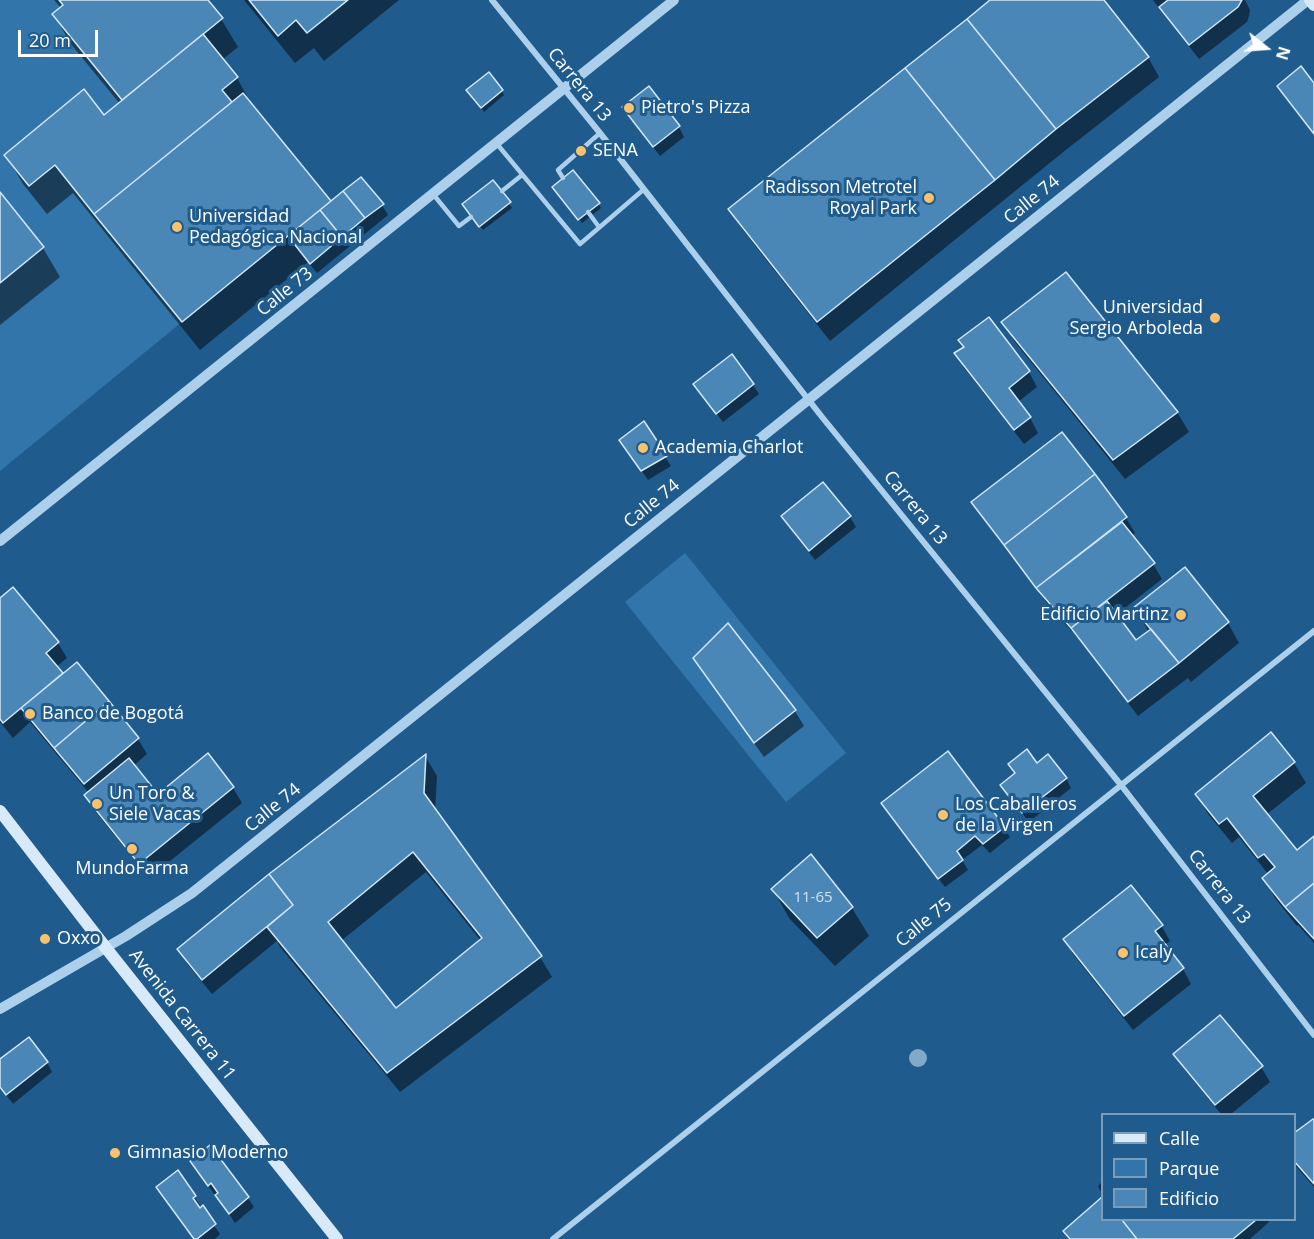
<!DOCTYPE html>
<meta charset="utf-8">
<style>
body{margin:0}
#map{position:relative;width:1314px;height:1239px;overflow:hidden;background:#1f5b8d;font-family:"Open Sans",sans-serif}
canvas{display:block}
.legend{position:absolute;left:1101px;top:1113px;width:195px;height:108px;box-sizing:border-box;background:#1f5b8d;border:2px solid #799dbb;margin:0;padding:8px 10px;list-style:none;font-size:18px;color:#fff}
.legend li{display:flex;align-items:center;gap:12px;height:30px}
.legend b{width:30px;border:2px solid #799dbb}
.north{position:absolute;left:1236px;top:18px;width:60px;height:60px;-webkit-text-stroke:4px #1f5b8d;paint-order:stroke;rotate:107deg;font-size:16px;font-weight:700;line-height:24px;text-align:center;color:#fff}
.north::after{content:'';display:block;margin:auto;width:21px;height:27px;background:#fff;clip-path:polygon(50% 0,100% 100%,50% 72%,0 100%)}
.scale{position:absolute;left:18px;top:30px;width:80px;height:27px;box-sizing:border-box;border:3px solid #fff;border-top:0;padding-left:8px;font-size:18px;line-height:21px;white-space:nowrap;color:#fff;-webkit-text-stroke:4px #1f5b8d;paint-order:stroke}
</style>
<div id="map">
<canvas width="1314" height="1239"></canvas>
<ul class="legend">
<li><b style="height:8px;background:#d8eaf9"></b>Calle</li>
<li><b style="height:16px;background:#3275aa"></b>Parque</li>
<li><b style="height:16px;background:#4b87b6"></b>Edificio</li>
</ul>
<div class="north">N</div>
<div class="scale">20 m</div>
</div>
<script>
const context = document.querySelector('canvas').getContext('2d');
context.lineJoin = 'round';
function fill(path, color) {
  context.fillStyle = color;
  context.fill(path, 'evenodd');
}
function toPath(rows) {
  const path = new Path2D();
  for (const r of rows) {
    path.moveTo(r[0], r[1]);
    for (let i = 2; i < r.length; i += 2) path.lineTo(r[i], r[i + 1]);
  }
  return path;
}
function stroke(path, color, width, dash) {
  context.strokeStyle = color;
  context.lineWidth = width;
  context.lineCap = dash ? 'butt' : 'round';
  context.setLineDash(dash || []);
  context.stroke(path);
}
function label(font, color, halo, rows, align = 'center') {
  context.font = font + ' "Open Sans",sans-serif';
  context.lineWidth = 6;
  context.setLineDash([]);
  context.textBaseline = 'middle';
  context.strokeStyle = halo;
  context.fillStyle = color;
  for (const [text, x, y, turn = 0] of rows) {
    context.save();
    context.translate(x, y);
    context.rotate((+turn || 0) * Math.PI / 180);
    context.textAlign = isNaN(turn) ? turn : align;
    if (halo) context.strokeText(text, 0, 0);
    context.fillText(text, 0, 0);
    context.restore();
  }
}
fill(toPath([
 [0,0,59,0,63,5,52,14,122,100,104,115,84,90,4,155,29,186,55,165,182,322,0,471,0,283,44,247,0,192],
 [685,553,846,753,786,802,625,602]
]), '#3275aa');
fill(toPath([
 [54,0,206,0,221,19,238,47,222,60,237,78,253,107,330,204,382,205,388,215,317,273,308,262,200,350,73,193,47,214,23,184,6,155,104,117,120,104,70,43,54,14,61,8],
 [244,0,399,0,324,61,314,48,295,63],
 [994,0,1102,0,1148,57,1159,77,1067,149,830,341,742,229,730,210],
 [1153,0,1245,0,1250,10,1249,16,1247,22,1199,59],
 [1314,85,1314,135,1284,96,1278,86],
 [502,91,504,95,484,112,471,95],
 [624,107,679,127,684,137,660,156,630,117],
 [493,182,512,208,483,230,466,209],
 [557,191,598,203,601,208,582,223],
 [0,195,43,248,60,277,0,325],
 [1003,322,1177,412,1189,432,1125,479,1015,342],
 [956,353,1029,372,1037,387,1018,402,1030,418,1038,433,1024,444,964,368],
 [753,385,759,394,723,422,701,394],
 [1061,434,1126,518,1135,533,1131,536,1153,564,1162,579,1116,615,1136,642,1149,632,1135,608,1185,569,1228,623,1239,643,1191,682,1188,678,1138,716,1082,643,1047,603,982,517,973,502],
 [621,441,665,457,671,466,648,480],
 [823,484,850,517,856,527,815,560,788,526,783,516],
 [13,589,58,643,67,658,56,667,62,675,76,664,138,739,147,754,133,766,158,796,233,788,242,803,149,878,95,811,86,796,89,793,30,722,13,738,0,722,0,600],
 [728,626,795,711,804,726,764,757,704,673,695,658],
 [1271,734,1294,763,1306,783,1266,815,1296,852,1314,838,1314,943,1298,925,1297,926,1275,898,1264,878,1268,874,1239,837,1232,843,1208,814,1197,794],
 [948,753,1004,828,1010,837,990,853,982,845,962,860,968,870,945,887,888,813,883,803],
 [425,756,437,776,435,811,540,957,552,977,400,1092,280,947,277,941,212,994,188,965,179,950],
 [426,872,481,941,396,1010,341,941],
 [1037,765,1066,778,1071,788,1029,822,1008,795],
 [811,856,852,908,869,936,835,966,789,918,773,889],
 [1161,925,1170,941,1164,945,1183,969,1191,984,1133,1030,1073,954,1065,939],
 [1175,1054,1261,1067,1270,1082,1231,1114,1221,1114,1184,1069],
 [0,1061,47,1062,52,1072,13,1104,0,1087],
 [1314,1122,1314,1187,1294,1164,1294,1135],
 [192,1161,248,1198,254,1207,235,1223,216,1194,215,1195,197,1171],
 [177,1172,220,1234,215,1239,194,1239],
 [1102,1182,1102,1194,1098,1186],
 [1102,1199,1102,1220,1268,1220,1269,1222,1250,1239,1070,1239,1065,1231]
]), '#0007');
const building = toPath([
 [59,0,208,0,223,18,122,100,52,14,63,5,59,0],
 [249,0,348,0,307,33,296,20,278,36,249,0],
 [990,0,1104,0,1149,57,1056,129,967,19,990,0],
 [1168,0,1242,0,1238,7,1189,45,1159,7,1168,0],
 [967,19,1056,129,995,180,905,68,967,19],
 [203,34,238,77,222,90,232,102,94,214,55,165,29,186,4,155,84,89,104,115,203,34],
 [1301,66,1314,83,1314,134,1277,86,1301,66],
 [905,68,995,180,817,322,728,209,905,68],
 [489,72,503,90,481,108,466,90,489,72],
 [649,86,680,126,653,147,622,107,649,86],
 [243,93,331,201,182,322,94,214,243,93],
 [573,170,600,203,578,220,552,187,573,170],
 [361,177,384,204,365,218,343,191,361,177],
 [493,180,511,202,479,227,462,204,493,180],
 [343,191,365,218,342,237,320,210,343,191],
 [0,192,44,247,0,283,0,192],
 [320,210,342,237,310,264,288,236,320,210],
 [1066,272,1178,412,1113,460,1001,322,1066,272],
 [989,317,1030,371,1009,388,1031,417,1014,430,954,353,964,347,958,340,989,317],
 [732,354,754,384,716,414,693,384,732,354],
 [644,421,667,456,641,471,619,440,644,421],
 [1062,432,1095,474,1004,545,971,502,1062,432],
 [1095,474,1127,517,1036,588,1004,545,1095,474],
 [823,482,851,516,809,551,781,516,823,482],
 [1122,522,1155,563,1071,628,1036,588,1122,522],
 [1185,567,1229,622,1179,663,1133,608,1185,567],
 [13,587,59,642,46,653,63,673,3,723,0,719,0,598,13,587],
 [1107,601,1136,640,1151,629,1179,663,1128,702,1071,628,1107,601],
 [728,623,796,710,754,743,693,658,728,623],
 [77,662,109,701,54,748,21,708,77,662],
 [109,701,139,738,84,784,54,748,109,701],
 [1271,732,1295,762,1253,796,1297,850,1314,836,1314,883,1285,907,1262,878,1275,867,1264,854,1258,858,1227,818,1219,824,1195,794,1271,732],
 [1027,749,1037,763,1048,754,1067,778,1022,813,1000,785,1015,773,1008,764,1027,749],
 [948,751,1005,827,983,844,975,836,957,851,963,860,938,879,881,803,948,751],
 [208,753,234,787,139,864,84,795,129,758,158,794,208,753],
 [426,754,424,793,542,956,387,1073,267,927,293,905,269,874,426,754],
 [413,852,482,938,396,1008,328,922,413,852],
 [811,854,853,907,817,938,771,889,811,854],
 [269,874,293,905,202,980,177,949,269,874],
 [1314,883,1314,939,1285,907,1314,883],
 [1131,885,1163,925,1155,931,1184,968,1124,1016,1063,939,1131,885],
 [1220,1015,1263,1066,1215,1105,1173,1054,1220,1015],
 [29,1037,48,1062,6,1095,0,1087,0,1059,29,1037],
 [1313,1119,1314,1120,1314,1184,1294,1161,1294,1133,1313,1119],
 [210,1145,249,1197,229,1214,215,1195,218,1193,211,1183,208,1186,190,1161,210,1145],
 [178,1170,196,1196,193,1198,200,1208,203,1205,216,1224,197,1239,194,1239,156,1187,178,1170],
 [1102,1197,1102,1220,1122,1220,1137,1239,1070,1239,1063,1231,1102,1197],
 [1122,1220,1256,1220,1233,1239,1137,1239,1122,1220]
]);
fill(building, '#4b87b6');
stroke(building, '#d2e8f9', 1.5);
stroke(toPath([
 [497,144,580,244,643,190],
 [563,178,558,170,600,133],
 [502,191,522,175],
 [433,194,459,226,471,217],
 [588,212,599,227]
]), '#acd0ec', 4.5);
stroke(toPath([
 [492,0,600,133,822,417,1121,785,1314,1035],
 [553,1239,1314,631]
]), '#acd0ec', 6);
stroke(toPath([
 [0,541,674,0],
 [0,1009,126,936,192,893,1308,0]
]), '#acd0ec', 10);
stroke(toPath([
 [1310,0,1314,5],
 [0,811,106,948,337,1239]
]), '#d8eaf9', 12);
context.fillStyle = '#81a9c8';
for (const [x, y] of [
 [918,1058]
]) {
  context.beginPath();
  context.arc(x, y, 9, 0, 2 * Math.PI);
  context.fill();
}
for (const [x, y, r, color] of [
 [629,108,6,"#fac26c"],
 [581,151,6,"#fac26c"],
 [929,198,6,"#fac26c"],
 [177,227,6,"#fac26c"],
 [1215,318,6,"#fac26c"],
 [643,448,6,"#fac26c"],
 [1181,615,6,"#fac26c"],
 [30,714,6,"#fac26c"],
 [97,804,6,"#fac26c"],
 [943,815,6,"#fac26c"],
 [132,849,6,"#fac26c"],
 [45,939,6,"#fac26c"],
 [1123,953,6,"#fac26c"],
 [115,1153,6,"#fac26c"]
]) {
  const dot = new Path2D();
  dot.arc(x, y, r, 0, 2 * Math.PI);
  context.fillStyle = color;
  context.fill(dot);
  stroke(dot, '#1f5b8d', 2);
}
label('15px', '#d2e1ed', null, [
 ["11-65",813,898]
]);
label('18px', '#fff', '#1f5b8d', [
 ["Carrera 13",579,85,51],
 ["Calle 74",1032,200,-39],
 ["Calle 73",285,292,-39],
 ["Calle 74",652,504,-39],
 ["Carrera 13",915,508,51],
 ["Calle 74",273,808,-39],
 ["Carrera 13",1219,887,52],
 ["Calle 75",924,923,-39],
 ["Avenida Carrera 11",182,1015,52]
]);
label('18px', '#fff', '#1f5b8d', [
 ["Pietro's Pizza",641,108],
 ["SENA",593,151],
 ["Radisson Metrotel",917,188,"right"],
 ["Royal Park",917,209,"right"],
 ["Universidad",189,217],
 ["Pedagógica Nacional",189,238],
 ["Universidad",1203,308,"right"],
 ["Sergio Arboleda",1203,329,"right"],
 ["Academia Charlot",655,448],
 ["Edificio Martinz",1169,615,"right"],
 ["Banco de Bogotá",42,714],
 ["Un Toro &",109,794],
 ["Siele Vacas",109,815],
 ["Los Caballeros",955,805],
 ["de la Virgen",955,826],
 ["MundoFarma",132,869,"center"],
 ["Oxxo",57,939],
 ["Icaly",1135,953],
 ["Gimnasio Moderno",127,1153]
], 'left');
</script>
